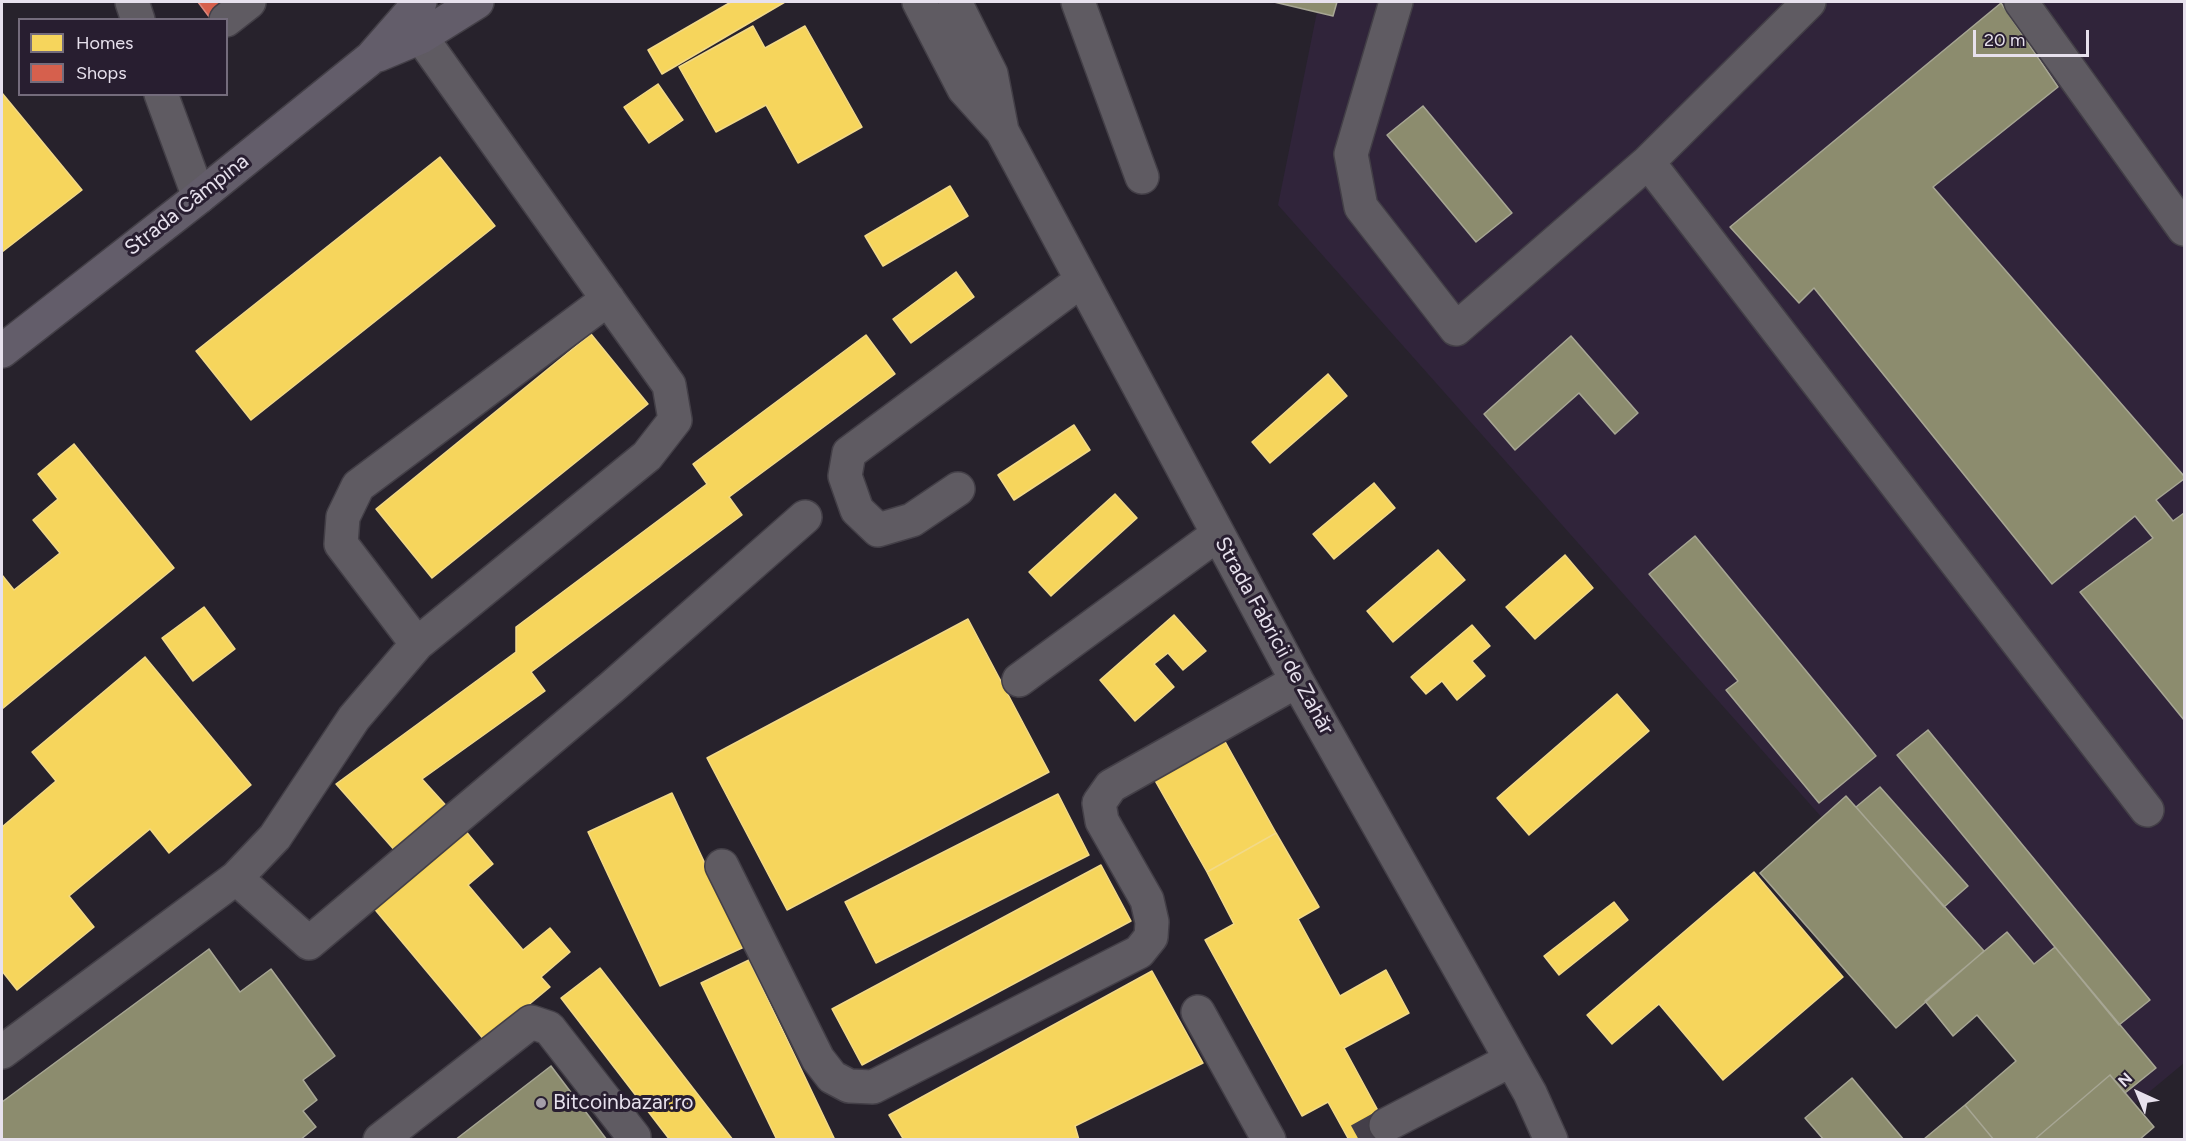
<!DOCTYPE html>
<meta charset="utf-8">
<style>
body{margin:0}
#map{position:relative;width:2186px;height:1141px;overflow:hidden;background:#27222c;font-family:Figtree,sans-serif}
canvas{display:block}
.frame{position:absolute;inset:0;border:3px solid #e7e1ed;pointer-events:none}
.legend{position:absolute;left:18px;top:18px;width:210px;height:78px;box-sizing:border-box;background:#281e30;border:2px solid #746c7c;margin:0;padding:8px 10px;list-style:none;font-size:18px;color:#e7e1ed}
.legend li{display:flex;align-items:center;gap:12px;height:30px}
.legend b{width:30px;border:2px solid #746c7c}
.north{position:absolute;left:2108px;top:1063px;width:60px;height:60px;-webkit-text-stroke:4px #281e30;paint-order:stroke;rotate:316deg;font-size:16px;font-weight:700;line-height:24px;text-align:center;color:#e7e1ed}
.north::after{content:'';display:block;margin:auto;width:21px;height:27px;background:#e7e1ed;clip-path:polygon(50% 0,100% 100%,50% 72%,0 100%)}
.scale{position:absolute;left:1973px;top:30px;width:116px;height:27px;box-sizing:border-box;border:3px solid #e7e1ed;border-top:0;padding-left:8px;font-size:18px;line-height:21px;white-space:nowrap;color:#e7e1ed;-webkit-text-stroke:4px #281e30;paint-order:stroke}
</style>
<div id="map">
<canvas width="2186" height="1141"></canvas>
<div class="frame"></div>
<ul class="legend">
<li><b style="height:16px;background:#f6d55c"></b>Homes</li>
<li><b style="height:16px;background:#d6604d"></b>Shops</li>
</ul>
<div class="north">N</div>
<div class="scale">20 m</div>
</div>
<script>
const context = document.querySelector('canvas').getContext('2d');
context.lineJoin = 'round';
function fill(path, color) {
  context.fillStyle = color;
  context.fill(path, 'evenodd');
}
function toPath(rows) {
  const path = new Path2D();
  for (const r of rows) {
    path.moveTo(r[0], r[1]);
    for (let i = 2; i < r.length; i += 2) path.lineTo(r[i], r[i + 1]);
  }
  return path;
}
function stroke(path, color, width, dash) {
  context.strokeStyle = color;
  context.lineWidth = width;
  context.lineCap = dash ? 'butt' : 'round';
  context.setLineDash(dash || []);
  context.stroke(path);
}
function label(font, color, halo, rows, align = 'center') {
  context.font = font + ' Figtree,sans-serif';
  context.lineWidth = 6;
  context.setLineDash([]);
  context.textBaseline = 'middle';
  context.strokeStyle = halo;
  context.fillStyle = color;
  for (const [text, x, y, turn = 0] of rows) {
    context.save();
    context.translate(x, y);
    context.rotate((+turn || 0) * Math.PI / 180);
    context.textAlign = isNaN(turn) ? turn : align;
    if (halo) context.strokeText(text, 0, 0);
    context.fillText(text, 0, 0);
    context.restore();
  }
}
fill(toPath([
 [1319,2,2184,2,2184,1063,2101,1132,1278,205]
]), '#30243a');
const homes = toPath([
 [731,2,785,2,662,74,648,50,731,2],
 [753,26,765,48,805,26,862,127,798,163,766,105,716,132,679,67,753,26],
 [658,84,683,120,649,143,624,107,658,84],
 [2,93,82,190,2,252,2,93],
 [440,157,495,226,251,420,196,351,440,157],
 [950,186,968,216,883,266,865,236,950,186],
 [956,272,974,297,911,343,893,319,956,272],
 [591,334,648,404,432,578,376,509,591,334],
 [866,335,895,374,729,497,742,515,531,672,545,691,422,779,451,811,397,853,336,784,516,652,516,627,707,484,693,464,866,335],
 [1328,374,1347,396,1270,463,1252,442,1328,374],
 [1074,425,1090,450,1014,500,998,475,1074,425],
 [74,444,174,568,2,709,2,575,14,590,60,553,33,520,58,499,38,474,74,444],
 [1374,483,1395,508,1334,559,1313,534,1374,483],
 [1115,494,1137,518,1051,596,1029,572,1115,494],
 [1438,550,1465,580,1393,642,1367,611,1438,550],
 [1565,555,1593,588,1535,639,1506,607,1565,555],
 [204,607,235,649,193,681,162,638,204,607],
 [1174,615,1206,651,1183,670,1168,653,1154,664,1174,687,1135,721,1100,680,1174,615],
 [968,619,1049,772,787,910,707,758,968,619],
 [1472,625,1490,646,1472,661,1485,676,1457,700,1442,681,1426,694,1411,677,1472,625],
 [145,657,251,785,169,853,150,829,69,896,94,927,17,990,2,971,2,827,56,781,32,752,145,657],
 [1617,694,1649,731,1529,835,1497,798,1617,694],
 [1223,738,1276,833,1207,872,1153,777,1223,738],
 [672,793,744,947,660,986,588,832,672,793],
 [1058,794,1089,855,876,963,845,902,1058,794],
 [464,829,493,864,468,885,523,950,550,928,570,952,541,977,550,987,485,1041,372,906,464,829],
 [1276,833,1319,907,1298,919,1340,996,1386,970,1409,1013,1344,1048,1394,1140,1349,1140,1328,1102,1302,1116,1205,940,1234,924,1207,872,1276,833],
 [1101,865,1131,921,862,1065,832,1009,1101,865],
 [1754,872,1843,977,1723,1080,1659,1004,1612,1044,1587,1015,1754,872],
 [1614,902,1628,920,1559,975,1544,956,1614,902],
 [749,960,835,1140,777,1140,701,983,749,960],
 [600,968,733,1140,670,1140,561,998,600,968],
 [1152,971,1203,1063,1075,1126,1079,1140,904,1140,889,1115,1152,971]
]);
fill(homes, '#f6d55c');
stroke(homes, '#f2d988', 1.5);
const shops = toPath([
 [198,2,232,2,210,18,198,2]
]);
fill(shops, '#d6604d');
stroke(shops, '#db877d', 1.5);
const industry = toPath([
 [1274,2,1337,2,1333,16,1274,2],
 [2001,3,2058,87,1933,187,2184,476,2184,479,2156,500,2173,521,2184,513,2184,720,2080,592,2153,538,2135,516,2052,584,1814,288,1799,303,1730,227,2001,3],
 [1423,106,1512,213,1476,242,1387,135,1423,106],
 [1571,336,1638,413,1615,434,1579,393,1515,450,1484,414,1571,336],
 [1695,536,1876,756,1819,803,1726,690,1738,681,1649,574,1695,536],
 [1928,730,2150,1000,2119,1025,1897,755,1928,730],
 [1880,787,1968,886,1944,907,1856,807,1880,787],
 [1846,796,1984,951,1896,1028,1760,873,1846,796],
 [2007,932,2034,964,2055,947,2156,1068,2125,1093,2110,1075,2034,1140,1994,1140,1965,1105,2016,1061,1977,1015,1953,1036,1925,1001,2007,932],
 [209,949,240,992,271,969,335,1056,303,1080,317,1100,303,1111,316,1127,300,1140,2,1140,2,1102,209,949],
 [551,1066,607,1140,455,1140,551,1066],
 [2110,1075,2154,1127,2139,1140,2034,1140,2110,1075],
 [1852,1078,1904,1140,1824,1140,1805,1118,1852,1078],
 [1965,1105,1994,1140,1925,1140,1924,1139,1965,1105]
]);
fill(industry, '#8c8c6e');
stroke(industry, '#a7a694', 1.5);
stroke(toPath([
 [1359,1140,1386,1125]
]), '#443f49', 33, [33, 16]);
const minor = toPath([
 [132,2,138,20],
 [919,2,964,89,1002,131,1297,681,1530,1093,1551,1140],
 [955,2,991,74,1002,131],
 [1078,2,1142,177],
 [1396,2,1351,154,1361,207,1456,329,1648,162,1809,2],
 [2021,2,2184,229],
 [226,20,249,2],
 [161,94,199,197],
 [1648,162,2147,810],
 [958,489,912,520,878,530,857,510,845,476,849,453,1082,280],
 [417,644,341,544,343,517,358,486,608,299],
 [1019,680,1218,534],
 [722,866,818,1059,832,1077,849,1086,873,1087,1139,952,1151,937,1152,922,1147,900,1102,821,1099,803,1111,786,1297,681],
 [236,878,309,943,612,687,805,517],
 [1198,1012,1269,1140],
 [2,1052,236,878,275,837,354,718,417,644,647,456,675,420,669,385,421,37],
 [1386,1125,1511,1060],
 [380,1140,531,1022,549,1028,634,1137,634,1140]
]);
const major = toPath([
 [378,55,421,37,477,2],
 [2,351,199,197,371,58,420,2]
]);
stroke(minor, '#433f47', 36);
stroke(major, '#433f47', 36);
stroke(minor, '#5f5b62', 33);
stroke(major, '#635d6a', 33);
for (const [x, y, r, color] of [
 [541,1103,6,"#a49ea9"]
]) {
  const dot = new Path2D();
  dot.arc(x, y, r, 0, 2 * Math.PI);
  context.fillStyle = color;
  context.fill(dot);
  stroke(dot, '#281e30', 2);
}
label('21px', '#e7e1ed', '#281e30', [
 ["Strada Câmpina",187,205,-38],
 ["Strada Fabricii de Zahăr",1274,636,61]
]);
label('21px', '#e7e1ed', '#281e30', [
 ["Bitcoinbazar.ro",553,1103]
], 'left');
</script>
